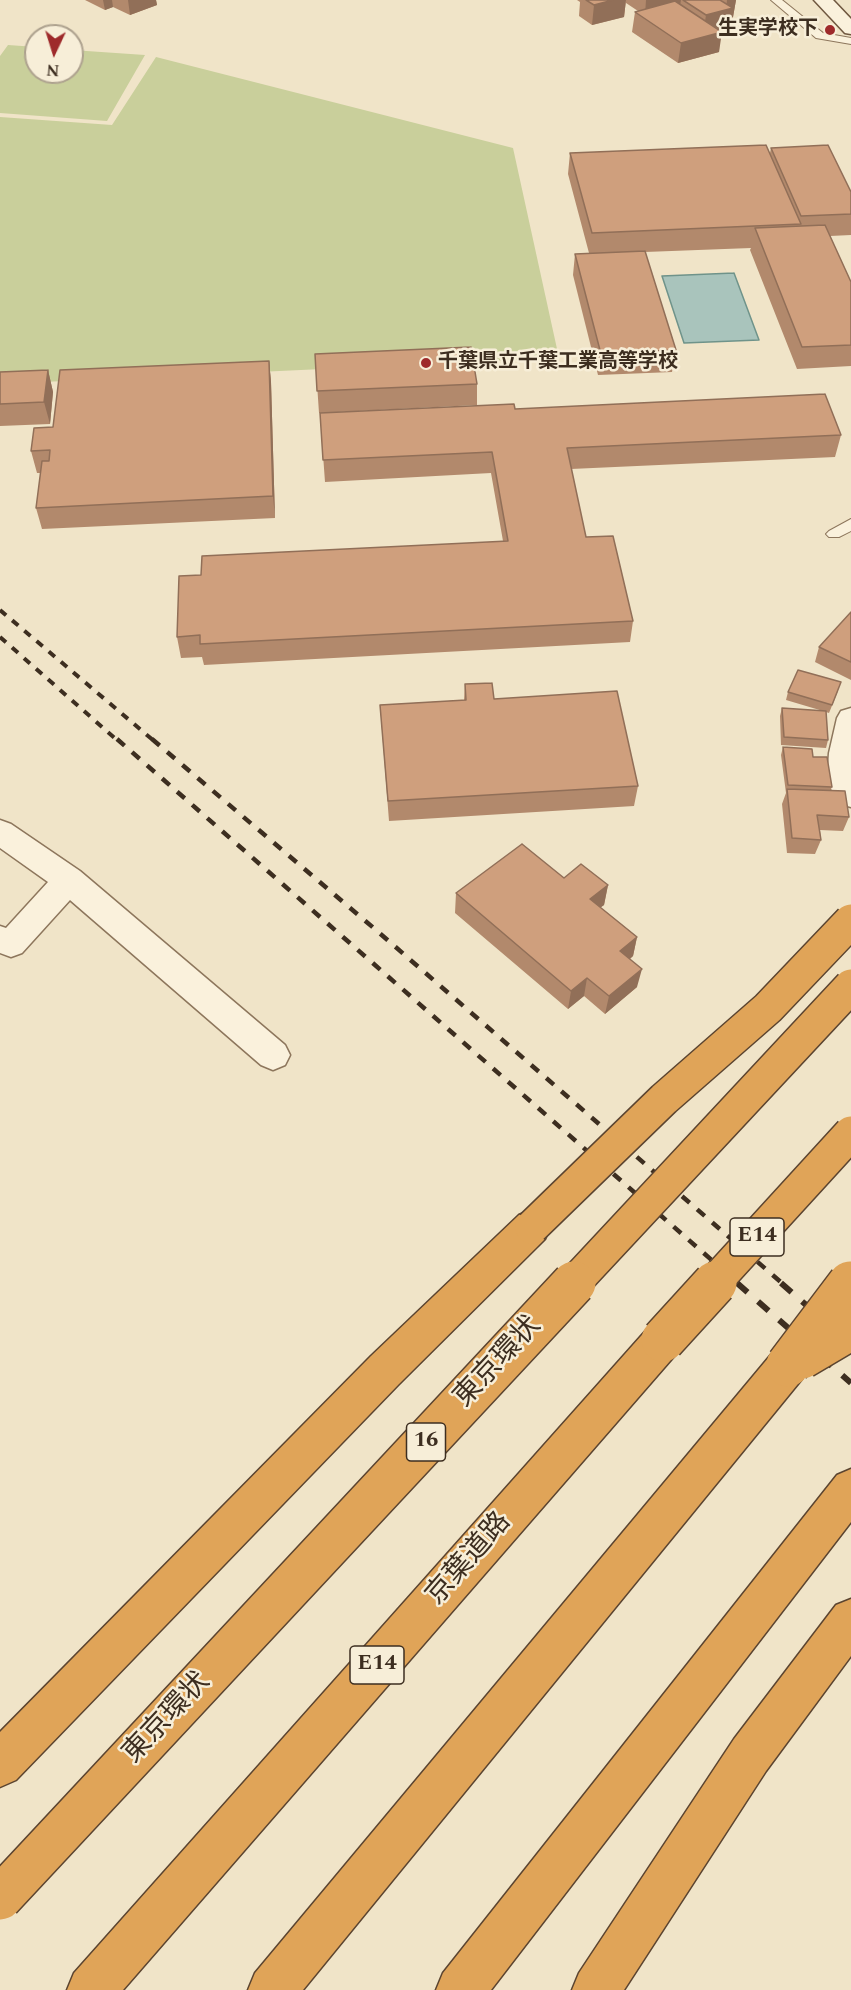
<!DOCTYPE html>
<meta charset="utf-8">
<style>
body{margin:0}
#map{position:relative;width:851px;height:1990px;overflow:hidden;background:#f0e4c8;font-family:Spectral,serif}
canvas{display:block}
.north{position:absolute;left:24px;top:24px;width:60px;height:60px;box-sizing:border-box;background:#f7eed8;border:2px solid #ada18e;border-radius:50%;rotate:184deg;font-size:16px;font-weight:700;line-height:24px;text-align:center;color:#3d2e20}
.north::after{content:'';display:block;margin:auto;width:21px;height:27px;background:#9e2a2b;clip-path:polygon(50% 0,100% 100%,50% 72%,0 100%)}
</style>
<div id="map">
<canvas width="851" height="1990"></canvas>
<div class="north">N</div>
</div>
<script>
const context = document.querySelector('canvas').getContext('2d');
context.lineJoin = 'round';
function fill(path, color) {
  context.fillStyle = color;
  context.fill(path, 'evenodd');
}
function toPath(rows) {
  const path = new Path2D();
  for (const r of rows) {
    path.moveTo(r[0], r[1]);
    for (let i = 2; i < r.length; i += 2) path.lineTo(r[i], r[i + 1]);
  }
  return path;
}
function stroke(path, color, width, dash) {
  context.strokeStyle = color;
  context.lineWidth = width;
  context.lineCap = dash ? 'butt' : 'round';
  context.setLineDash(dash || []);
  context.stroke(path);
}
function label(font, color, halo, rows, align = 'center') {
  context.font = font + ' Spectral,"Noto Sans JP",serif';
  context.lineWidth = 5;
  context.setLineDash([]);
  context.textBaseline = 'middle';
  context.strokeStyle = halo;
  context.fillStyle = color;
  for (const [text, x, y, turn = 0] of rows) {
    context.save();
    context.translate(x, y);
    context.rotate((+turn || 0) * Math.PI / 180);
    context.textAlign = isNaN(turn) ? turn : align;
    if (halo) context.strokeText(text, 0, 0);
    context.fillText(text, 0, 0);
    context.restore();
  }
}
fill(toPath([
 [8,45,36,47,36,72,72,72,72,50,145,55,107,121,0,113,0,56],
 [156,57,513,148,559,358,0,384,0,117,112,125]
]), '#c9cf9b');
const water = toPath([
 [734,273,759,340,684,343,662,276,734,273]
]);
fill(water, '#a9c4bc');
stroke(water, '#6f938a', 1.5);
const lane = toPath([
 [771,0,782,0,823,33,851,38,851,44,816,38,771,0],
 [851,519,851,531,839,537,829,537,826,534,829,531,851,519]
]);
const street = toPath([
 [851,708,851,807,840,804,827,782,829,753,837,718,841,711,851,708],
 [0,820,11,824,80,871,285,1045,290,1055,285,1065,273,1070,261,1065,70,900,22,953,11,957,0,953,0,926,6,928,48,882,0,848,0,820]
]);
const secondary = toPath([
 [814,0,833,0,851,19,851,34,845,33,814,0]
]);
const highway = toPath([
 [532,1210,545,1215,550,1227,545,1239,399,1384,16,1780,0,1787,0,1732,371,1356,519,1215,532,1210],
 [663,1321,677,1327,682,1340,677,1353,123,1990,67,1990,74,1973,649,1327,663,1321],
 [788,1346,802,1351,807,1365,802,1379,303,1990,248,1990,255,1973,774,1351,788,1346],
 [851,1469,851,1522,491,1990,436,1990,443,1973,837,1475,851,1469],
 [851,1599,851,1656,766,1771,624,1990,572,1990,579,1973,734,1739,836,1605,851,1599]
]);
stroke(lane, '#8d765c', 2);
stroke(street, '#8d765c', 3);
stroke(secondary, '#6f573f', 3);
stroke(highway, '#5b4430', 3);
fill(lane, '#faf1dc');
fill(street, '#faf1dc');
fill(secondary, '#faf1dc');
fill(highway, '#e0a458');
stroke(toPath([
 [0,610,154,741],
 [0,637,118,741]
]), '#3d2e20', 4, [8, 8]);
stroke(toPath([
 [117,739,739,1284],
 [152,739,376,930,783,1284]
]), '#3d2e20', 4.5, [10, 10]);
stroke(toPath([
 [737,1283,851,1383],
 [781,1283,851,1344]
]), '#3d2e20', 6, [14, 14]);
const highwayBridgeFar1 = toPath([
 [532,1227,664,1099,768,1008,851,921],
 [573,1284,851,986],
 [713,1284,851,1133],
 [849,1284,851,1282]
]);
const highwayBridge = toPath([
 [663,1340,715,1283],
 [802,1357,851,1328],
 [788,1365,850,1283],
 [0,1898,574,1283]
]);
stroke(highwayBridgeFar1, '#5b4430', 36, []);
stroke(highwayBridge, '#5b4430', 46, []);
stroke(highwayBridgeFar1, '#e0a458', 33);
stroke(highwayBridge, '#e0a458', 43);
fill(toPath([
 [85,0,156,0,157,5,130,15,113,7,105,10],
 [577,0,626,0,624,17,592,25,579,16,580,2],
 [626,0,736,0,733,17,731,18,729,28,720,31,719,52,678,63,632,32,635,12,638,11,626,3],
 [771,148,851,192,851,235,830,236,851,282,851,366,797,369,750,250,751,248,645,252,676,350,672,372,598,375,573,275,575,254,589,253,568,174,570,153,770,153],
 [315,354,477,384,477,405,319,413],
 [269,361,271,382,275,518,42,529,36,508,41,473,37,473,31,451,53,427],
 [48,370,53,392,50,424,0,426,0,372],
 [515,409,841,435,835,457,571,469,586,537,633,621,630,642,204,665,202,657,181,658,177,637,201,575,503,541,491,473,325,482,320,413],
 [851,612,851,680,815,662,819,647],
 [465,684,638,786,634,806,389,821,380,705,464,700],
 [838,691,829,713,826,712,828,740,826,748,781,745,780,716,782,708,823,711,786,700,788,692],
 [783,747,813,757,832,787,830,791,849,817,843,831,820,830,821,840,815,854,787,853,782,804,786,793,781,755],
 [564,878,608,885,604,905,600,907,637,937,633,956,630,959,637,987,605,1014,584,996,568,1009,455,913,456,893]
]), '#b2896c');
fill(toPath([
 [103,0,112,0,113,7,105,10],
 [128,0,156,0,157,5,130,15],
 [613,0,626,0,624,17,592,25,594,5],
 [646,0,681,0,680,6,645,15],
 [727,0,736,0,733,17,731,18,729,28,703,35,706,15,726,10],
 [722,32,719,52,678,63,681,43],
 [269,361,271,382,275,518,273,496],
 [48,370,53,392,50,424,44,402],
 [608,885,604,905,587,918,590,899],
 [637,937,633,956,616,970,620,951],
 [642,969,637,987,605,1014,609,996],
 [587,978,584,996,568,1009,571,991]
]), '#916f58');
const building = toPath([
 [586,0,613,0,594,5,586,0],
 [683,0,720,0,733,8,706,15,683,0],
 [675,1,722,32,681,43,635,12,675,1],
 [766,145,801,224,592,233,570,153,766,145],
 [828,145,851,192,851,214,801,216,771,148,828,145],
 [825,225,851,282,851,345,802,347,755,228,825,225],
 [645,251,676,350,601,354,575,254,645,251],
 [471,347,477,384,317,391,315,354,471,347],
 [269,361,273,496,36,508,42,461,49,461,50,450,31,451,34,428,53,427,60,370,269,361],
 [48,370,44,402,0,404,0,372,48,370],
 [825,394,841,435,567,448,586,537,613,536,633,621,200,644,200,635,177,637,179,576,201,575,202,556,508,541,492,452,323,460,320,413,514,404,515,409,825,394],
 [851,612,851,662,819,647,851,612],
 [798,670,841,682,832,705,788,692,798,670],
 [492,683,494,699,617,691,638,786,388,801,380,705,466,700,465,684,492,683],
 [782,708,826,711,828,740,784,737,782,708],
 [783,747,812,749,813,757,827,757,832,787,788,785,783,747],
 [787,789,845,791,849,817,817,815,821,840,792,838,787,789],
 [522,844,564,878,581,864,608,885,590,899,637,937,620,951,642,969,609,996,587,978,571,991,456,893,522,844]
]);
fill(building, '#cf9f7d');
stroke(building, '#916f58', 1.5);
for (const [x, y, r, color] of [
 [830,30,6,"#9e2a2b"],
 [426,363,6,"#9e2a2b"]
]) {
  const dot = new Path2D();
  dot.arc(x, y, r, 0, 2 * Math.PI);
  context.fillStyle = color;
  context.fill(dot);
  stroke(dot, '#f7eed8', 2);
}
label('bold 20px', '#3d2e20', '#f7eed8', [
 ["生実学校下",818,30],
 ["千葉県立千葉工業高等学校",438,363,"left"]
], 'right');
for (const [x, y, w] of [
 [757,1237,54],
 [426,1442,39],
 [377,1665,54]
]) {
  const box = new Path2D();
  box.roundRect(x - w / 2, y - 19, w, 38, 4.5);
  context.fillStyle = '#f7eed8';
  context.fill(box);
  stroke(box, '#3d2e20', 1.5);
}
label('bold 22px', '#3d2e20', null, [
 ["E14",757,1237],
 ["16",426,1442],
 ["E14",377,1665]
]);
label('28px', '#3d2e20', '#f7eed8', [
 ["東京環状",499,1363,-47],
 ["京葉道路",470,1560,-49],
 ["東京環状",168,1719,-47]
]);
</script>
